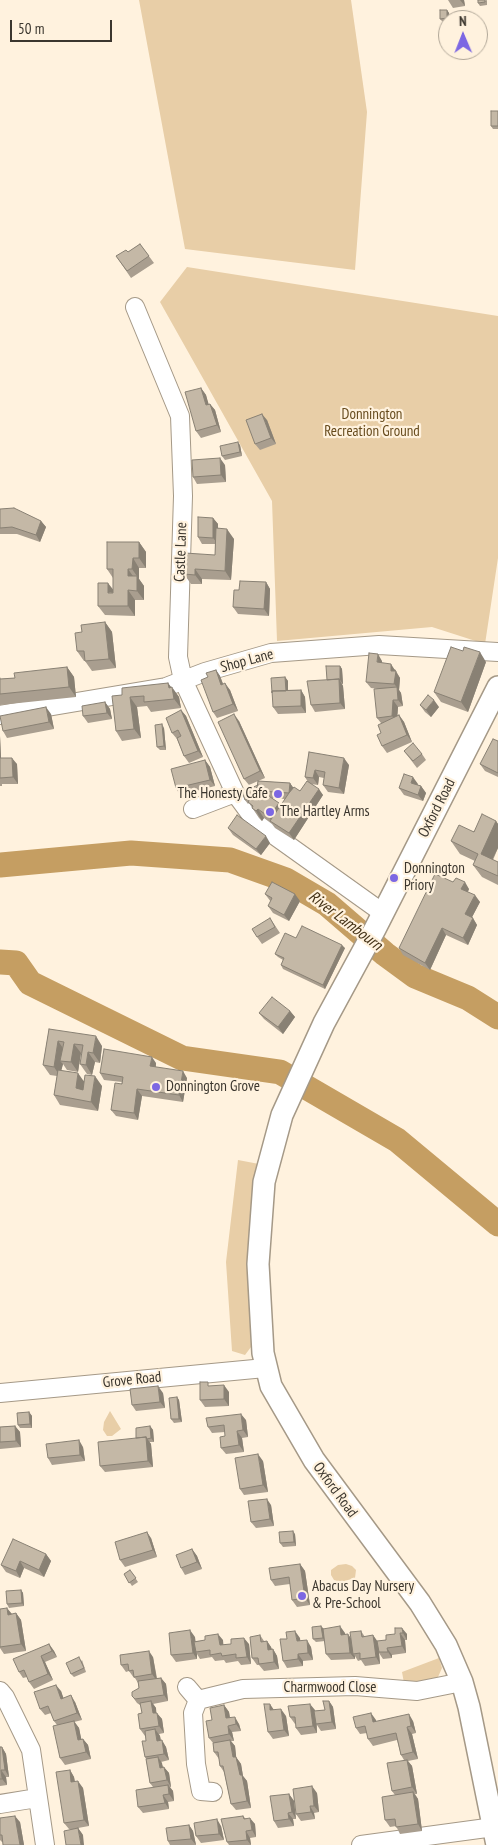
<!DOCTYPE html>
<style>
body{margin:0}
#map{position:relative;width:498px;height:1845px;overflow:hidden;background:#fff2de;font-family:"PT Sans Narrow",sans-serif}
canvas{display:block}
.north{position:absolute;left:438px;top:10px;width:50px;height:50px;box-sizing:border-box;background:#fff2de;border:1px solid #b1a798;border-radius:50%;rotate:359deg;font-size:14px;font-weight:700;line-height:20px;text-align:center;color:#3b362e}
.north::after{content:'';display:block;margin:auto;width:18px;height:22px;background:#7c67e3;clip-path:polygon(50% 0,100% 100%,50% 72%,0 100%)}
.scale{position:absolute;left:10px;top:20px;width:102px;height:22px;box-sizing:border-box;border:2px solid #3b362e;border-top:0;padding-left:6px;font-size:15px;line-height:18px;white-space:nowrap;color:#3b362e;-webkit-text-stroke:4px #fff2de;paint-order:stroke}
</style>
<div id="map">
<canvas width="498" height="1845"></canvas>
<div class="north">N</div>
<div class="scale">50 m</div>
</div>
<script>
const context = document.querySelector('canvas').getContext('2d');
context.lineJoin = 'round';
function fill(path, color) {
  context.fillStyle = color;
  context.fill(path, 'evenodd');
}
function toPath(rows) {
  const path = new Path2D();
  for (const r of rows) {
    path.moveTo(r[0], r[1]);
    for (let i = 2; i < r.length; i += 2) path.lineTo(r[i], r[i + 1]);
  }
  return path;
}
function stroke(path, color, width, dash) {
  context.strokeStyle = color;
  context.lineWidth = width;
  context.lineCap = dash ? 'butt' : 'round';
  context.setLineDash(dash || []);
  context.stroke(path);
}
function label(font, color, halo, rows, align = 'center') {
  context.font = font + ' "PT Sans Narrow",sans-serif';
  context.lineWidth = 4.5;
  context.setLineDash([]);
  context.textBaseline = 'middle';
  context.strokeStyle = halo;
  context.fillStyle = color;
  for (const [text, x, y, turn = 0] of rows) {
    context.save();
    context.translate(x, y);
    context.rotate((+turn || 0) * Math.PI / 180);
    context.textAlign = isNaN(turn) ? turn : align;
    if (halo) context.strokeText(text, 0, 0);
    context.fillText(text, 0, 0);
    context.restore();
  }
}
fill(toPath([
 [139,0,351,0,367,112,355,270,185,249],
 [187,267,498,316,498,558,485,644,432,627,277,641,272,501,160,302],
 [238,1160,259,1164,250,1310,251,1347,245,1355,232,1351,226,1262],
 [110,1411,121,1429,112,1436,107,1436,103,1430,104,1422],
 [346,1564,352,1566,356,1570,355,1578,341,1582,334,1580,331,1575,331,1570,338,1565],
 [439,1658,442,1668,438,1677,431,1684,404,1683,402,1672]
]), '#e8cea7');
stroke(toPath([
 [0,865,131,853,230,860,286,880,327,904,385,954,415,976,468,998,498,1017],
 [0,962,16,963,30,983,182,1058,280,1072,397,1140,498,1224]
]), '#c59e62', 25);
const minor = toPath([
 [135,307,180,416,183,496,178,657,183,680,235,793,257,823,383,913],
 [0,715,166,687,205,672,271,653,379,645,498,652],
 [193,809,235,793],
 [0,1393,265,1368],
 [187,1687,198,1700],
 [0,1691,5,1697,31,1750,45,1845],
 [213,1792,201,1791,196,1764,193,1713,198,1700,243,1689,355,1686,417,1691,462,1682],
 [0,1804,37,1798],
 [361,1845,494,1827]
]);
const major = toPath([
 [497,1845,469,1707,462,1682,446,1645,420,1603,314,1460,271,1386,263,1353,258,1264,264,1182,282,1115,324,1023,375,929,498,687]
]);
stroke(minor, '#a59987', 20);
stroke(major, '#a59987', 24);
stroke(minor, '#fff', 18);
stroke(major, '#fff', 21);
fill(toPath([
 [448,0,464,0,465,6,453,8],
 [487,0,487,5,480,6,478,3],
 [447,10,449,13,450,20,448,20,448,22,443,22,440,19],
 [498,111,498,129,493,129,491,126],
 [140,244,154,263,131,278,116,256,128,252],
 [201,388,206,395,208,404,210,404,215,410,221,432,201,438,196,431],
 [267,420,276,444,260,450,255,444],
 [240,445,242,456,225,460,222,456],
 [225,465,226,482,197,484,193,477],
 [0,509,41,521,46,527,40,542,17,534,0,534],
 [213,518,218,524,218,528,234,539,231,580,202,579,202,584,191,584,184,574,215,555,215,544,202,544,198,537],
 [139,542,146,552,146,568,139,568,139,579,144,586,144,600,135,600,135,616,105,615,98,606,113,590,113,578,107,569],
 [266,582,270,589,269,616,238,614,233,607,239,590],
 [105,622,112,632,116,668,92,671,85,661,84,661,77,651,82,632],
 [382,661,382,663,396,670,396,671,400,678,399,690,401,693,403,706,398,707,397,716,399,715,404,722,412,742,387,753,382,746,381,723,377,718,378,689,371,688,366,682],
 [486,662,468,712,441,702,434,692],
 [340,666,342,669,343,684,342,684,343,686,345,709,315,712,311,705,327,680],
 [67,667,74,677,76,697,0,705,0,677,1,679,15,678],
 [216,670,220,676,223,684,230,690,238,711,217,718,213,712,208,677],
 [285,677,288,681,288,690,301,690,305,697,306,713,278,714,273,707],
 [168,683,179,697,181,708,151,712,147,706,137,707,141,738,122,741,116,731,122,695],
 [105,702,110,709,112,719,88,723,83,716],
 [420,705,439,707,431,717,425,712],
 [181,710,186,716,203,757,189,763,184,756,177,739,172,733],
 [51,714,54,729,7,738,3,731],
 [239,721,265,778,258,781,290,783,293,788,300,791,308,782,305,777,309,752,349,765,344,794,328,792,323,785,324,778,319,777,318,785,311,784,323,795,294,840,275,828,272,824,264,818,262,821,259,818,249,803,248,804,245,800,258,785,258,781,249,785,244,779],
 [272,798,285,799,281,806],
 [164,728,166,750,160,750,157,747],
 [0,736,1,758,17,764,18,784,2,784,2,786,0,786],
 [498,741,498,777,485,771,480,764],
 [404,751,422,754,426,760,417,768],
 [205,760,210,767,215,786,180,795,176,788],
 [418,784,417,785,421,786,426,793,423,801,404,795,399,788],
 [496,821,498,824,498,848,493,860,498,862,498,885,482,877,473,865,475,861,460,854,451,841],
 [228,828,270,843,261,855,233,835],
 [453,882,469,889,468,892,480,902,472,917,477,925,468,945,446,935,430,970,403,955,399,948],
 [265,894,300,901,289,921,273,913,268,906,271,902],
 [270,918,280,933,262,944,257,937],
 [296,938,345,948,325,989,283,969,281,965,283,960,278,957,275,954],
 [290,1011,295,1017,283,1034,264,1019,259,1013],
 [49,1029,102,1046,100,1063,95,1062,92,1075,87,1074,80,1064,82,1054,81,1053,78,1072,67,1070,63,1064,61,1070,84,1081,102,1086,98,1111,60,1105,54,1095,57,1076,50,1075,43,1065],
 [156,1063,156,1067,187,1078,183,1102,142,1096,138,1120,116,1116,111,1110,122,1082,104,1080,100,1073],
 [211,1386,229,1392,229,1406,205,1407,200,1400],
 [163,1393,165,1408,136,1411,132,1405],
 [177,1397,179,1400,182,1422,174,1423,171,1419],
 [29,1412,32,1416,32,1428,20,1428,18,1425],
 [246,1420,248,1437,242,1438,244,1452,226,1454,221,1448,225,1436,225,1432,212,1433,208,1427],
 [15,1426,20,1432,21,1447,0,1449,0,1427],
 [150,1426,153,1430,154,1442,149,1442,151,1444,153,1467,105,1472,100,1466,136,1438],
 [83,1447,85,1461,52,1465,48,1458],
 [263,1461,268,1492,244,1495,240,1489],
 [271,1505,274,1526,256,1528,251,1522],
 [295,1534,296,1546,283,1547,280,1543],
 [151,1538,157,1557,125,1567,120,1560],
 [192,1549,197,1556,202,1569,185,1575,181,1568],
 [46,1554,51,1561,44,1577,24,1568,20,1578,6,1572,1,1565],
 [300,1564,305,1571,310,1605,297,1607,292,1600,290,1584,275,1586,271,1580],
 [130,1570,138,1582,132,1586,124,1574],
 [21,1590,23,1593,24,1606,9,1608,7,1604],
 [0,1609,12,1614,16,1613,21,1620,26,1651,4,1654,0,1648],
 [321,1626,323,1629,345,1633,345,1635,351,1639,361,1631,365,1637,373,1635,377,1642,386,1640,395,1634,395,1628,407,1634,407,1640,405,1640,406,1653,392,1655,392,1658,383,1659,379,1653,380,1664,365,1666,361,1660,358,1661,355,1656,355,1659,331,1660,326,1654,325,1641,316,1642,313,1639],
 [260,1635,264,1641,267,1641,271,1647,272,1649,273,1649,277,1656,279,1669,264,1671,259,1665,257,1665,252,1658],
 [195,1637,195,1641,223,1640,223,1645,249,1644,251,1664,241,1665,238,1661,226,1663,224,1660,215,1661,212,1657,200,1659,197,1654,197,1659,176,1662,171,1655],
 [300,1638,300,1641,311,1647,313,1660,303,1661,303,1666,287,1668,283,1661],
 [49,1644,54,1651,57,1657,45,1662,53,1680,34,1689,29,1682,27,1677,23,1678,19,1672],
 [153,1657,157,1678,161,1678,166,1684,168,1701,153,1704,156,1708,156,1713,162,1719,164,1733,159,1734,160,1736,161,1741,166,1747,169,1760,161,1762,163,1767,169,1773,171,1787,170,1787,173,1791,174,1801,168,1802,169,1809,143,1813,138,1807,153,1787,150,1783,146,1759,145,1757,146,1741,146,1736,145,1736,140,1729,142,1713,141,1705,140,1705,137,1703,132,1696,139,1688,138,1683,135,1678,134,1678,129,1671,126,1672,121,1665],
 [82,1660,86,1672,74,1677,71,1674],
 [61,1691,63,1698,75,1702,82,1720,74,1722,79,1728,81,1739,83,1739,88,1745,91,1759,65,1765,60,1758,57,1725,54,1721,51,1713,45,1715,40,1709],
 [329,1701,333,1707,336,1729,321,1731,317,1725,317,1733,301,1735,296,1728,296,1724,295,1724,290,1717,315,1710,315,1711,325,1710],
 [224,1705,229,1712,230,1718,239,1724,241,1731,232,1732,234,1741,231,1741,235,1746,236,1757,241,1764,243,1776,247,1781,251,1808,236,1810,231,1804,224,1772,220,1766,219,1759,214,1752,213,1743,209,1738,212,1720],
 [286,1716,289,1736,273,1739,268,1732],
 [376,1720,376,1722,413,1721,416,1733,412,1734,418,1759,408,1761,412,1766,417,1794,415,1794,418,1799,422,1831,400,1834,396,1826,390,1827,385,1820,395,1795,392,1791,404,1760,401,1755,397,1740,373,1746,368,1739,367,1733,360,1734,356,1728],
 [0,1747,2,1747,6,1754,9,1777,6,1777,7,1785,0,1786],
 [70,1770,74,1777,75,1782,83,1788,89,1826,78,1828,83,1835,69,1829,64,1823],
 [317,1793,319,1812,314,1813,315,1819,301,1821,296,1814],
 [289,1794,294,1801,296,1819,293,1819,294,1826,278,1828,274,1821],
 [243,1816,245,1818,255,1824,256,1837,250,1838,251,1845,229,1845,227,1842],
 [0,1818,20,1822,24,1845,3,1845,3,1842,2,1842,0,1840],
 [189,1825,193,1831,196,1845,170,1845,168,1841],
 [221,1826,224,1840,201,1843,196,1836]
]), '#a99e8f');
fill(toPath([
 [460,0,464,0,465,6],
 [447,10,449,13,450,20,447,18],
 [201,388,206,395,211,412,206,405],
 [210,404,215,410,221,432,217,425],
 [262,414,267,420,276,444,271,438],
 [238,442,240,445,242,456,240,452],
 [220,458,225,465,226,482,221,475],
 [213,518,218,524,218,544,213,538],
 [41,521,46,527,40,542,36,535],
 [227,529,234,539,231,580,225,571],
 [139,542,146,552,146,568,139,558],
 [133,558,139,568,139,579,132,569],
 [128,569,135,579,128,576],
 [195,569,202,579,202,584,195,575],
 [137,576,144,586,144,600,137,591],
 [266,582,270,589,269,616,264,609],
 [108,583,115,592,108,593],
 [128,590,135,600,135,616,128,606],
 [105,622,112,632,116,668,109,659],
 [480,652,486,662,468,712,461,702],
 [378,654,382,661,382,669,377,662],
 [391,664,400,678,399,690,401,693,403,706,398,700,397,687,394,684,391,671],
 [340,666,342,669,343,684,340,680],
 [67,667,74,677,76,697,69,687],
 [216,670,220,676,226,692,221,685],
 [285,677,288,681,288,695,286,692],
 [339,679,343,686,345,709,340,703],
 [168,683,173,690,172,687,179,697,181,708,174,699,169,688],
 [225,683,230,690,238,711,233,704],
 [301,690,305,697,306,713,301,706],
 [130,697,137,707,141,738,134,729],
 [393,700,398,707,397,723,392,716],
 [434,700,439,707,431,717,426,710],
 [105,702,110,709,112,719,107,713],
 [46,707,51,714,54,729,49,722],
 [181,710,186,716,203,757,198,751],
 [234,714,239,721,265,778,260,771],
 [399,715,404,722,412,742,407,735],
 [162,724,164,728,166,750,164,746],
 [0,736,2,778,0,778],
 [12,758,17,764,18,784,13,777],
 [344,758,349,765,344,794,339,788],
 [205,760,210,767,215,786,210,780],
 [315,770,319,777,318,785,313,778],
 [413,777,418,784,416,789,411,783],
 [290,783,295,790,289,793],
 [421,786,426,793,423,801,418,795],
 [319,789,323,795,294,840,289,833],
 [279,803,285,812,274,824,269,817],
 [258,809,264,818,262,821,256,811],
 [496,821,498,824,498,848,489,866,481,854],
 [266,836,270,843,261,855,256,849],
 [465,882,469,889,466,895,461,889],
 [295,894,300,901,289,921,284,915],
 [475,895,480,902,470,921,465,914],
 [473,918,477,925,468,945,463,938],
 [442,928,446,935,430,970,425,963],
 [342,945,345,948,325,989,323,985],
 [290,1011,295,1017,283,1034,278,1027],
 [96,1036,102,1046,100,1063,93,1053],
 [58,1041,65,1051,60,1061,63,1064,60,1076,54,1067],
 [74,1044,81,1053,78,1072,71,1062],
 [88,1052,95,1062,92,1075,86,1065],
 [152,1057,156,1063,155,1073,150,1066],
 [183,1071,187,1078,183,1102,179,1095],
 [78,1073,85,1083,83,1098,76,1088],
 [95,1076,102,1086,98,1111,91,1102],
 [137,1089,142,1096,138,1120,134,1113],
 [224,1385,229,1392,229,1406,224,1399],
 [158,1386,163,1393,165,1408,160,1402],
 [177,1397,179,1400,182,1422,179,1419],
 [29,1412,32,1416,32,1428,30,1424],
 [241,1414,246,1420,248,1437,243,1430],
 [15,1426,20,1432,21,1447,16,1441],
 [150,1426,153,1430,154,1442,151,1438],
 [237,1431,242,1438,244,1452,239,1445],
 [146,1437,151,1444,153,1467,148,1461],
 [79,1440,83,1447,85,1461,80,1455],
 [258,1454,263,1461,268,1492,263,1485],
 [267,1499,271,1505,274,1526,270,1519],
 [293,1531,295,1534,296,1546,294,1542],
 [147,1532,151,1538,157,1557,153,1550],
 [192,1549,197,1556,202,1569,197,1562],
 [46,1554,51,1561,44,1577,39,1570],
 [20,1561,24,1568,20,1578,16,1571],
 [300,1564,305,1571,310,1605,305,1598],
 [21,1590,23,1593,24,1606,22,1603],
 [7,1608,12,1614,8,1615],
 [16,1613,21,1620,26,1651,21,1644],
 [321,1626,324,1629,325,1641,323,1638],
 [340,1626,345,1633,346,1642,341,1635],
 [402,1628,407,1634,407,1640,403,1633],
 [190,1630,195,1637,197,1652,196,1652,197,1654,197,1659,193,1653],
 [295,1631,300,1638,301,1648,297,1641],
 [400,1633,405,1640,406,1653,402,1646],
 [218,1634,223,1640,224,1652,220,1645],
 [348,1634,353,1641,353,1654,355,1656,355,1659,350,1653],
 [373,1635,378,1642,380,1664,376,1657],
 [244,1638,249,1644,251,1664,247,1657],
 [307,1640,311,1647,313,1660,308,1653],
 [267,1641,271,1647,273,1656,268,1650],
 [49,1644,54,1651,57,1657,52,1651],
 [387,1648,392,1655,392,1658,388,1652],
 [273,1649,277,1656,279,1669,274,1662],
 [149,1651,153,1657,157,1681,152,1674],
 [298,1654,303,1661,303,1666,298,1659],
 [41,1656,45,1662,53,1680,48,1674],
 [161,1678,166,1684,168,1701,164,1695],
 [56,1685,61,1691,66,1705,61,1699],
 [71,1695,75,1702,82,1720,77,1713],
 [151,1701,156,1708,157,1720,153,1713],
 [329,1701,333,1707,336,1729,332,1722],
 [270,1704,274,1710,270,1710],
 [310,1704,315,1710,317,1733,313,1726],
 [224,1705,229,1712,231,1725,226,1718],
 [281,1709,286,1716,289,1736,284,1730],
 [157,1713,162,1719,164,1733,159,1726],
 [371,1713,376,1720,378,1729,373,1722],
 [409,1714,413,1721,416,1733,411,1726],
 [235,1717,239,1724,241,1731,236,1724],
 [74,1721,79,1728,83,1747,78,1740],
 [228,1726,232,1732,234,1741,229,1734],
 [407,1727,412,1734,418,1759,413,1752],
 [155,1729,160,1736,162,1748,157,1741],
 [83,1739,88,1745,91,1759,86,1752],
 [162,1740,166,1747,169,1760,164,1754],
 [230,1740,235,1746,237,1764,233,1757],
 [2,1747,6,1754,9,1777,5,1770],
 [158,1757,162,1763,164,1774,160,1768],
 [236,1757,241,1764,243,1776,247,1781,251,1808,247,1801,240,1775],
 [407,1760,412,1766,417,1794,412,1787],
 [164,1767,169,1773,171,1787,167,1780],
 [1,1770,6,1777,7,1785,2,1779],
 [70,1770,74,1777,76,1789,71,1782],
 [78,1781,83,1788,89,1826,84,1820],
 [168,1785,173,1791,174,1801,169,1794],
 [312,1786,317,1793,319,1812,314,1806],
 [413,1792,418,1799,422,1831,418,1824],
 [289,1794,294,1801,296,1819,292,1812],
 [163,1795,168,1802,169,1809,165,1803],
 [310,1806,314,1813,315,1819,311,1812],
 [288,1813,293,1819,294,1826,289,1819],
 [15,1816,20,1822,24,1845,20,1845],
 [250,1818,255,1824,256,1837,252,1830],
 [217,1819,221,1826,224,1840,219,1834],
 [189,1825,193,1831,196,1845,191,1839],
 [78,1828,83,1835,84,1845,81,1845],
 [246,1831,250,1838,251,1845,247,1840]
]), '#898174');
const building = toPath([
 [478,0,485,0,485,2,478,3,478,0],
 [440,10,447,10,447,18,440,19,440,10],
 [491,111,498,111,498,126,491,126,491,111],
 [140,244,149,256,127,271,116,256,126,250,128,252,140,244],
 [201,388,206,405,210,404,217,425,196,431,185,392,201,388],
 [262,414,271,438,255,444,246,420,262,414],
 [238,442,240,452,222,456,220,446,238,442],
 [220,458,221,475,193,477,192,460,220,458],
 [14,508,41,521,36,535,12,527,0,528,0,509,14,508],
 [198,517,213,518,213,538,198,537,198,517],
 [216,528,227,529,225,571,195,569,195,575,184,574,185,553,215,555,216,528],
 [107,542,139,542,139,558,133,558,132,569,128,569,128,576,137,576,137,591,128,590,128,606,98,606,98,583,108,583,108,593,113,593,113,569,107,569,107,542],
 [240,581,266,582,264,609,233,607,234,590,239,590,240,581],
 [105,622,109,659,85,661,84,651,77,651,75,633,82,632,81,625,105,622],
 [451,647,463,651,464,647,480,652,461,702,434,692,451,647],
 [369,653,378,654,377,662,391,664,391,671,396,671,394,684,366,682,369,653],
 [326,666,340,666,340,680,339,679,327,680,326,666],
 [67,667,69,687,0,694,0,679,15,678,14,673,67,667],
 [216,670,221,685,225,683,233,704,213,712,201,680,208,677,206,673,216,670],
 [285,677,286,691,272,691,272,693,271,678,285,677],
 [339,679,340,703,311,705,307,681,339,679],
 [168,683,169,688,172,687,174,699,144,702,144,696,130,697,134,729,116,731,112,696,122,695,122,688,168,683],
 [397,687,398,700,393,700,392,716,377,718,374,689,397,687],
 [301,690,301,706,273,707,272,691,301,690],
 [428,695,434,700,426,710,420,705,428,695],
 [105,702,107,713,83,716,82,706,105,702],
 [46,707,49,722,3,731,0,716,46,707],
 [181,710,198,751,184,756,177,738,181,736,178,730,172,733,166,718,181,710],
 [234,714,260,771,244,779,218,722,234,714],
 [399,715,407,735,382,746,377,735,381,733,378,725,399,715],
 [162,724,164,746,157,747,155,725,162,724],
 [493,739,498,741,498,773,480,764,493,739],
 [413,743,422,754,413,761,404,751,413,743],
 [309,752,344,758,339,788,323,785,325,772,315,770,313,778,305,777,309,752],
 [0,758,12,758,13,777,0,778,0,758],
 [205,760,210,780,176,788,171,769,205,760],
 [404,774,413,777,411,783,421,786,418,795,399,788,404,774],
 [258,781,290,783,289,793,294,787,300,791,307,781,319,789,289,833,270,821,289,793,261,791,257,788,258,781],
 [258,785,257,788,251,798,245,800,242,792,258,785],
 [257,788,279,803,269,817,258,809,256,811,252,808,253,806,248,802,257,788],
 [482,814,496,821,481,854,498,862,498,876,473,865,478,854,451,841,459,825,474,832,482,814],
 [237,815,266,836,256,849,228,828,237,815],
 [435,874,453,882,456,878,465,882,461,889,475,895,465,914,473,918,463,938,442,928,425,963,399,948,435,874],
 [272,882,295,894,284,915,268,906,272,898,265,894,272,882],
 [270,918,275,927,257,937,252,929,270,918],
 [302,926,342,945,323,985,281,965,284,958,275,954,285,933,296,938,302,926],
 [272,997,290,1011,278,1027,259,1013,272,997],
 [49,1029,96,1036,93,1053,88,1052,86,1065,80,1064,83,1045,74,1044,71,1062,60,1061,64,1042,58,1041,54,1067,43,1065,49,1029],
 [104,1049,152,1057,150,1066,183,1071,179,1095,137,1089,134,1113,111,1110,115,1083,122,1084,123,1077,100,1073,104,1049],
 [58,1070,78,1073,76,1088,83,1090,85,1075,95,1076,91,1102,54,1095,58,1070],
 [200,1382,208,1382,208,1386,224,1385,224,1399,200,1400,200,1382],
 [158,1386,160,1402,132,1405,130,1389,158,1386],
 [177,1397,179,1419,171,1419,169,1398,177,1397],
 [29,1412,30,1424,18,1425,17,1413,29,1412],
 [241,1414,243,1430,237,1431,239,1445,221,1448,220,1437,225,1436,224,1425,208,1427,206,1418,241,1414],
 [15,1426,16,1441,0,1442,0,1427,15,1426],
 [150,1426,151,1438,147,1439,146,1437,136,1438,136,1428,150,1426],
 [146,1437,148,1461,100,1466,98,1442,146,1437],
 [79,1440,80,1455,48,1458,46,1444,79,1440],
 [258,1454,263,1485,240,1489,235,1458,258,1454],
 [267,1499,270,1519,251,1522,248,1501,267,1499],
 [293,1531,294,1542,280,1543,279,1532,293,1531],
 [147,1532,153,1550,120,1560,115,1542,147,1532],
 [13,1539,46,1554,39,1570,20,1561,16,1571,1,1565,13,1539],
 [192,1549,197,1562,181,1568,176,1555,192,1549],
 [300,1564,305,1598,292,1600,289,1577,271,1580,269,1568,300,1564],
 [130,1570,136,1578,129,1583,124,1574,130,1570],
 [21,1590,22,1603,7,1604,6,1591,21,1590],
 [7,1608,8,1615,16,1613,21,1644,0,1647,0,1609,7,1608],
 [321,1626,323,1638,313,1639,312,1627,321,1626],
 [340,1626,341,1635,348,1634,350,1653,326,1654,323,1629,340,1626],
 [395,1628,402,1628,403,1633,400,1633,402,1646,387,1648,388,1652,379,1652,377,1641,386,1640,386,1635,395,1634,395,1628],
 [190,1630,193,1653,171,1655,169,1633,190,1630],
 [295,1631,297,1641,307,1640,308,1653,298,1654,298,1659,283,1661,280,1639,287,1639,286,1632,295,1631],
 [361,1631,362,1637,373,1635,376,1657,360,1659,360,1653,353,1654,350,1632,361,1631],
 [218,1634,220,1645,231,1644,231,1639,244,1638,247,1657,236,1658,236,1654,222,1656,221,1653,210,1655,210,1650,196,1652,194,1642,205,1640,205,1636,218,1634],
 [260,1635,261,1642,267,1641,268,1650,273,1649,274,1662,259,1664,258,1658,252,1658,250,1637,260,1635],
 [49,1644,52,1651,41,1656,48,1674,29,1682,24,1670,19,1672,13,1659,49,1644],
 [149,1651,152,1674,134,1677,133,1670,129,1671,128,1664,121,1665,120,1655,149,1651],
 [79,1657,84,1668,71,1674,66,1663,79,1657],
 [161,1678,164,1695,135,1699,132,1696,132,1692,139,1688,138,1681,161,1678],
 [56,1685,61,1699,71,1695,77,1713,54,1721,48,1706,40,1709,34,1692,56,1685],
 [151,1701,153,1713,157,1713,159,1726,140,1729,138,1714,142,1713,140,1703,151,1701],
 [323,1701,329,1701,332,1722,316,1724,314,1711,325,1710,323,1701],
 [264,1704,270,1704,270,1710,281,1709,284,1730,268,1732,264,1704],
 [310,1704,313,1726,296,1728,295,1717,290,1717,288,1706,310,1704],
 [224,1705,226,1718,235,1717,236,1724,228,1726,229,1734,209,1738,206,1721,212,1720,210,1708,224,1705],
 [371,1713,373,1722,409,1714,411,1726,407,1727,413,1752,401,1755,396,1733,368,1739,365,1726,356,1728,353,1717,371,1713],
 [74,1721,78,1740,83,1739,86,1752,60,1758,53,1726,74,1721],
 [155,1729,157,1741,162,1740,164,1754,145,1757,142,1741,146,1741,145,1731,155,1729],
 [230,1740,233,1757,236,1757,240,1775,242,1775,247,1801,231,1804,223,1766,220,1766,218,1752,214,1752,213,1743,230,1740],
 [0,1747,2,1747,5,1770,1,1770,2,1779,0,1779,0,1747],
 [158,1757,160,1768,164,1767,167,1780,150,1783,146,1759,158,1757],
 [407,1760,412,1787,392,1791,387,1763,407,1760],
 [70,1770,71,1782,78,1781,84,1820,64,1823,56,1772,70,1770],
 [168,1785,169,1794,163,1795,165,1803,138,1807,136,1790,168,1785],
 [312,1786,314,1806,310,1806,311,1812,296,1814,293,1789,312,1786],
 [413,1792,418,1824,396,1827,395,1819,385,1820,382,1797,413,1792],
 [289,1794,292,1812,288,1813,289,1819,274,1821,270,1796,289,1794],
 [15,1816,20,1845,3,1845,2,1835,0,1835,0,1818,15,1816],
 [243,1816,244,1819,250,1818,252,1830,246,1831,247,1840,227,1842,221,1819,243,1816],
 [217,1819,219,1834,196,1836,194,1823,217,1819],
 [189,1825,191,1839,168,1841,166,1828,189,1825],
 [78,1828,81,1845,66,1845,64,1831,78,1828]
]);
fill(building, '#c4b8a6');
stroke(building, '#898174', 1);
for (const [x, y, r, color] of [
 [278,794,5,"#7c67e3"],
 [270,812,5,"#7c67e3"],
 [394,878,5,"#7c67e3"],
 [156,1087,5,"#7c67e3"],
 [302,1596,5,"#7c67e3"]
]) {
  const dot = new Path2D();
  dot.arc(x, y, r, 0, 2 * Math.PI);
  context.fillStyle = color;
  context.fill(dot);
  stroke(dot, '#fff2de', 2);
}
label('15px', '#674b1d', '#fff2de', [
 ["Donnington",372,415],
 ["Recreation Ground",372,432]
]);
label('15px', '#3b362e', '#fff2de', [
 ["Castle Lane",181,552,-88],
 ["Shop Lane",247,661,-15],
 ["Oxford Road",437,808,-63],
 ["Grove Road",132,1380,-6],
 ["Oxford Road",335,1490,54],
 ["Charmwood Close",330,1688]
]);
label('15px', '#3b362e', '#fff2de', [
 ["The Honesty Cafe",268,794,"right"],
 ["The Hartley Arms",280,812],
 ["Donnington",404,869],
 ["Priory",404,886],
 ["Donnington Grove",166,1087],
 ["Abacus Day Nursery",312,1587],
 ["& Pre-School",312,1604]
], 'left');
label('italic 16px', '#443217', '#fff2de', [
 ["River Lambourn",345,921,37]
]);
</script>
